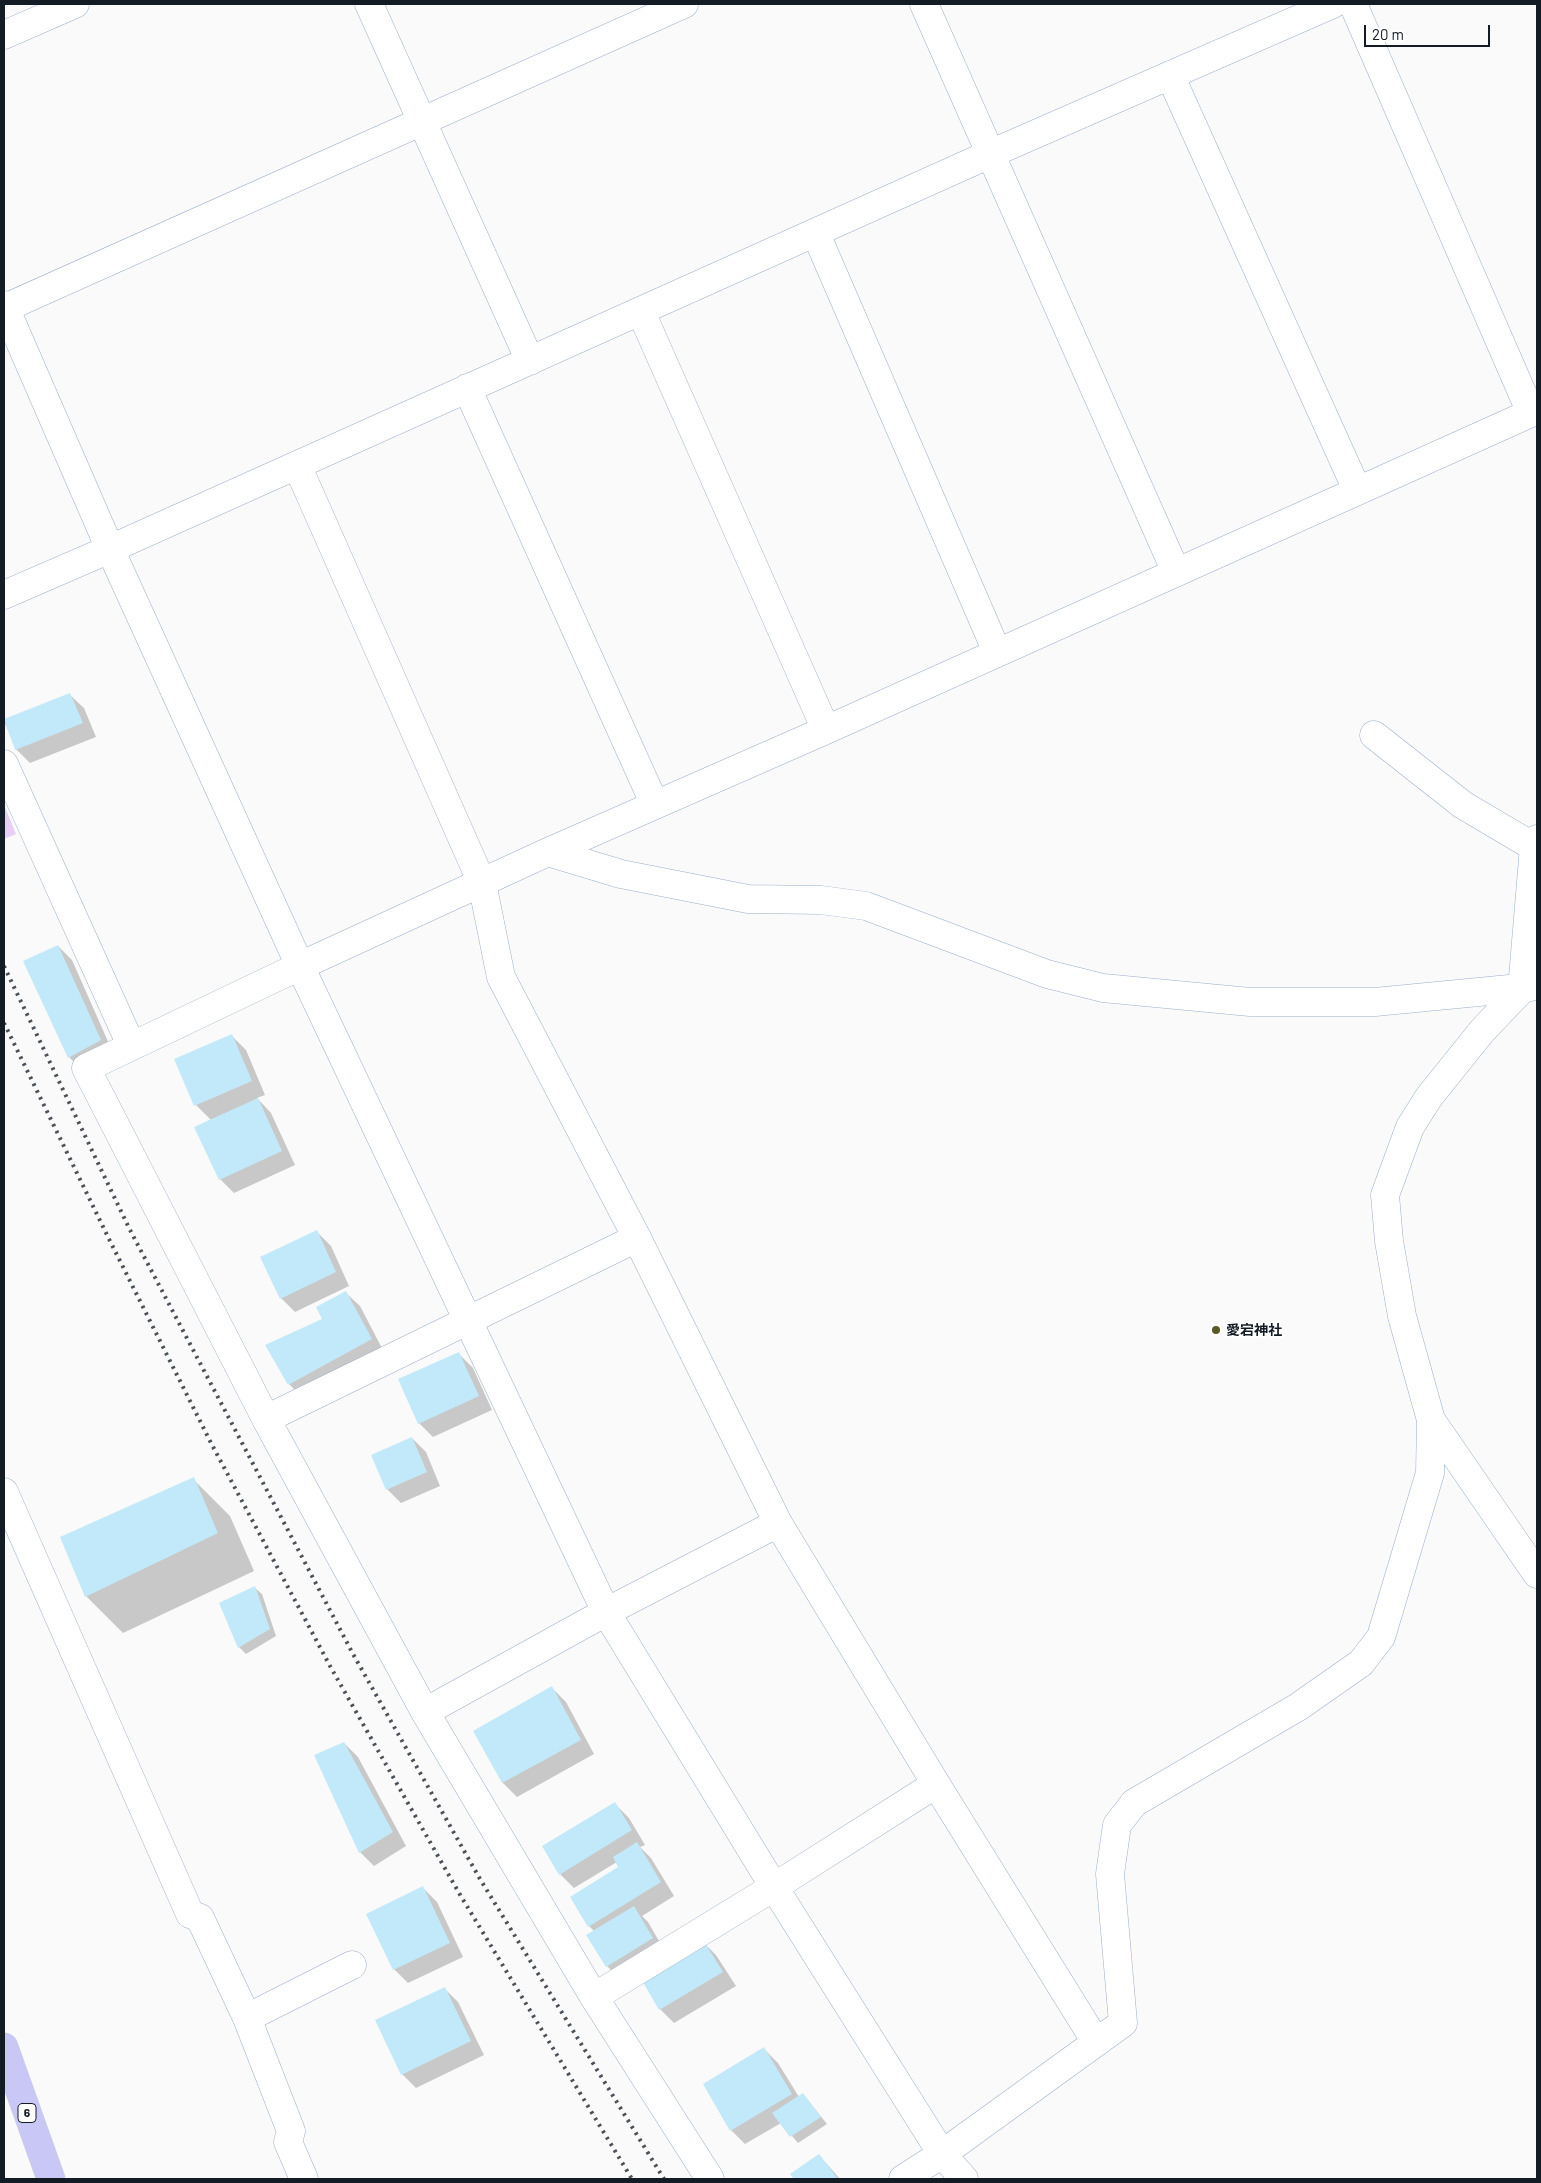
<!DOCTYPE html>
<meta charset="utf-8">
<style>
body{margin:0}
#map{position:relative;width:1541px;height:2183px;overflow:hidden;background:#f9faf9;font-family:Barlow,sans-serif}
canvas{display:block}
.frame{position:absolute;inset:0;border:5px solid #131b25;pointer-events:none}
.scale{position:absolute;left:1364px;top:25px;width:126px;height:22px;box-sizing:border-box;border:2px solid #131b25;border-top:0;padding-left:6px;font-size:15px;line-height:18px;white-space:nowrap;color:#131b25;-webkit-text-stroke:4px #fff;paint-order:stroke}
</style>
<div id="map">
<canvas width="1541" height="2183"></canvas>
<div class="frame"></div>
<div class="scale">20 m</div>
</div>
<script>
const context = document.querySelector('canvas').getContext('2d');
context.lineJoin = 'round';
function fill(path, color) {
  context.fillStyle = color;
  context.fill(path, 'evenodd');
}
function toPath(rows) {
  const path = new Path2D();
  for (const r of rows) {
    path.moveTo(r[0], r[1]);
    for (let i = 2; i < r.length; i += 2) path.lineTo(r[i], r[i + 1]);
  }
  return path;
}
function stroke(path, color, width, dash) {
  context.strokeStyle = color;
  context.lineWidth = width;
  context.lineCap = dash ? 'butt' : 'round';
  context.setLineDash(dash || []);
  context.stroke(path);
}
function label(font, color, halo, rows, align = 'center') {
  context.font = font + ' Barlow,"Noto Sans JP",sans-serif';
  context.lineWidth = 4.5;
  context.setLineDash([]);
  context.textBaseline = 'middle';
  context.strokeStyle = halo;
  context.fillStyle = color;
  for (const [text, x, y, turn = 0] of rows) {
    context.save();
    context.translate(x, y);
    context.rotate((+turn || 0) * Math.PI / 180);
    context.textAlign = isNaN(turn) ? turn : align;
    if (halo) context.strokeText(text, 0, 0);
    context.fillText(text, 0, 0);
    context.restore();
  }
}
fill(toPath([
 [4,805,16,834,4,839]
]), '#e8cff5');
fill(toPath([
 [70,695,84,708,96,737,30,763,16,749,4,721],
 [58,946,72,960,114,1055,83,1071,69,1057],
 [232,1036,246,1050,265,1095,257,1098,271,1113,295,1165,234,1193,220,1179,211,1120,196,1105],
 [317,1232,331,1246,349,1286,295,1312,281,1298],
 [346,1293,360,1306,385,1354,303,1398,289,1384,324,1320],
 [459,1354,473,1368,492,1410,433,1437,419,1423],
 [412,1438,426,1452,440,1486,401,1503,387,1489],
 [193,1479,230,1516,254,1571,123,1633,86,1596],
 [255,1588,262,1594,276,1636,246,1654,239,1647],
 [552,1688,566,1702,594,1754,517,1797,503,1783,475,1731],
 [344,1743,358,1757,406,1846,374,1866,360,1852],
 [615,1804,629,1818,645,1845,640,1847,651,1858,674,1896,642,1916,648,1922,666,1953,621,1980,607,1966,594,1931,589,1926,620,1867,617,1862,574,1888,560,1874],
 [423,1888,437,1902,463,1957,408,1983,394,1969],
 [702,1941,716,1955,736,1986,674,2023,660,2009,641,1978],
 [444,1988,458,2002,484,2055,416,2088,402,2074],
 [764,2049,778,2063,799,2097,803,2094,827,2124,798,2143,781,2123,745,2144,731,2130],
 [819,2155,840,2179,795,2179,792,2175]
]), '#0003');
fill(toPath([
 [70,693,83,723,15,750,4,719],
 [58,945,101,1040,68,1058,23,961],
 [232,1034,252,1081,194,1106,174,1059],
 [258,1098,282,1151,219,1180,194,1127],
 [317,1230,336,1272,280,1299,260,1257],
 [346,1291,372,1339,288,1385,265,1345,322,1319,316,1307],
 [459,1352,479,1396,418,1424,398,1379],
 [412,1437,427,1472,386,1490,371,1455],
 [194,1477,218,1533,85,1597,60,1537],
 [255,1586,270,1629,238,1648,219,1603],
 [552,1686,581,1740,502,1783,473,1731],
 [344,1742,393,1832,359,1853,314,1755],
 [615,1802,632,1830,559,1875,542,1846],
 [637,1842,661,1882,588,1927,570,1897,618,1867,613,1857],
 [423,1886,450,1943,393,1970,366,1914],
 [634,1906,653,1938,606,1967,586,1935],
 [703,1940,723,1972,659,2010,640,1977],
 [445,1987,471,2041,401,2075,375,2020],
 [764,2047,792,2094,730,2131,703,2084],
 [803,2093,821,2117,790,2137,772,2113],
 [819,2154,838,2179,794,2179,790,2174]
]), '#c2e9f9');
const street = toPath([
 [369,4,530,361],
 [924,4,1176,572],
 [4,35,75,4],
 [1170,75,1357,490],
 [816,234,997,652],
 [4,305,110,549,300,966,548,852,826,730,1531,413,1353,4],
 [5,308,684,4],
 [641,312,826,730],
 [467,388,655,805],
 [297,465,482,883,501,977,637,1238,778,1523,936,1784,1096,2042],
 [4,595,110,549,990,154,1333,4],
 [1374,735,1463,805,1534,847],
 [4,764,131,1045],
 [548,852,621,874,748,899,821,900,866,906,1047,974,1103,988,1250,1002,1375,1002,1530,987],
 [266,1419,637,1238],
 [1431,1420,1537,1574],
 [4,1492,190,1914,200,1918,247,2018,291,2131,288,2142,304,2179],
 [425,1712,606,1612,778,1523],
 [594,1997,774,1887,936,1784],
 [247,2018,352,1965],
 [710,2179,594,1997,425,1712,266,1419,86,1068,300,966,606,1612,774,1887,942,2154,964,2179],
 [903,2179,942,2154,1123,2023,1110,1874,1117,1825,1134,1803,1298,1707,1361,1663,1381,1637,1430,1473,1431,1420,1402,1316,1389,1241,1385,1195,1410,1127,1429,1097,1482,1031,1522,989,1534,847,1537,839]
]);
const primary = toPath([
 [4,2047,51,2179]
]);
stroke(street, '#9aafcb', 29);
stroke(primary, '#d5d6d8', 29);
stroke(street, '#fff', 28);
stroke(primary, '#c8c7f5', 28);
stroke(toPath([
 [4,966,129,1228,353,1654,480,1879,664,2179],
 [4,1023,108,1237,211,1443,330,1666,459,1893,632,2179]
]), '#4b5159', 4, [2.5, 5]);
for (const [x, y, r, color] of [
 [1216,1330,5,"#5a5825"]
]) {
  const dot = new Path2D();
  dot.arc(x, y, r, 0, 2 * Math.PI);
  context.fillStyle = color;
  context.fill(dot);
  stroke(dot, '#fff', 2);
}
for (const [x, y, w] of [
 [27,2113,18]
]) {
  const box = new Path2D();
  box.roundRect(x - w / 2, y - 9.5, w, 19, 4);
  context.fillStyle = '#fff';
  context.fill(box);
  stroke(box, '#131b25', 1);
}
label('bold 12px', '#131b25', null, [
 ["6",27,2113]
]);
label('bold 14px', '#131b25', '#fff', [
 ["愛宕神社",1226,1330]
], 'left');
</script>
